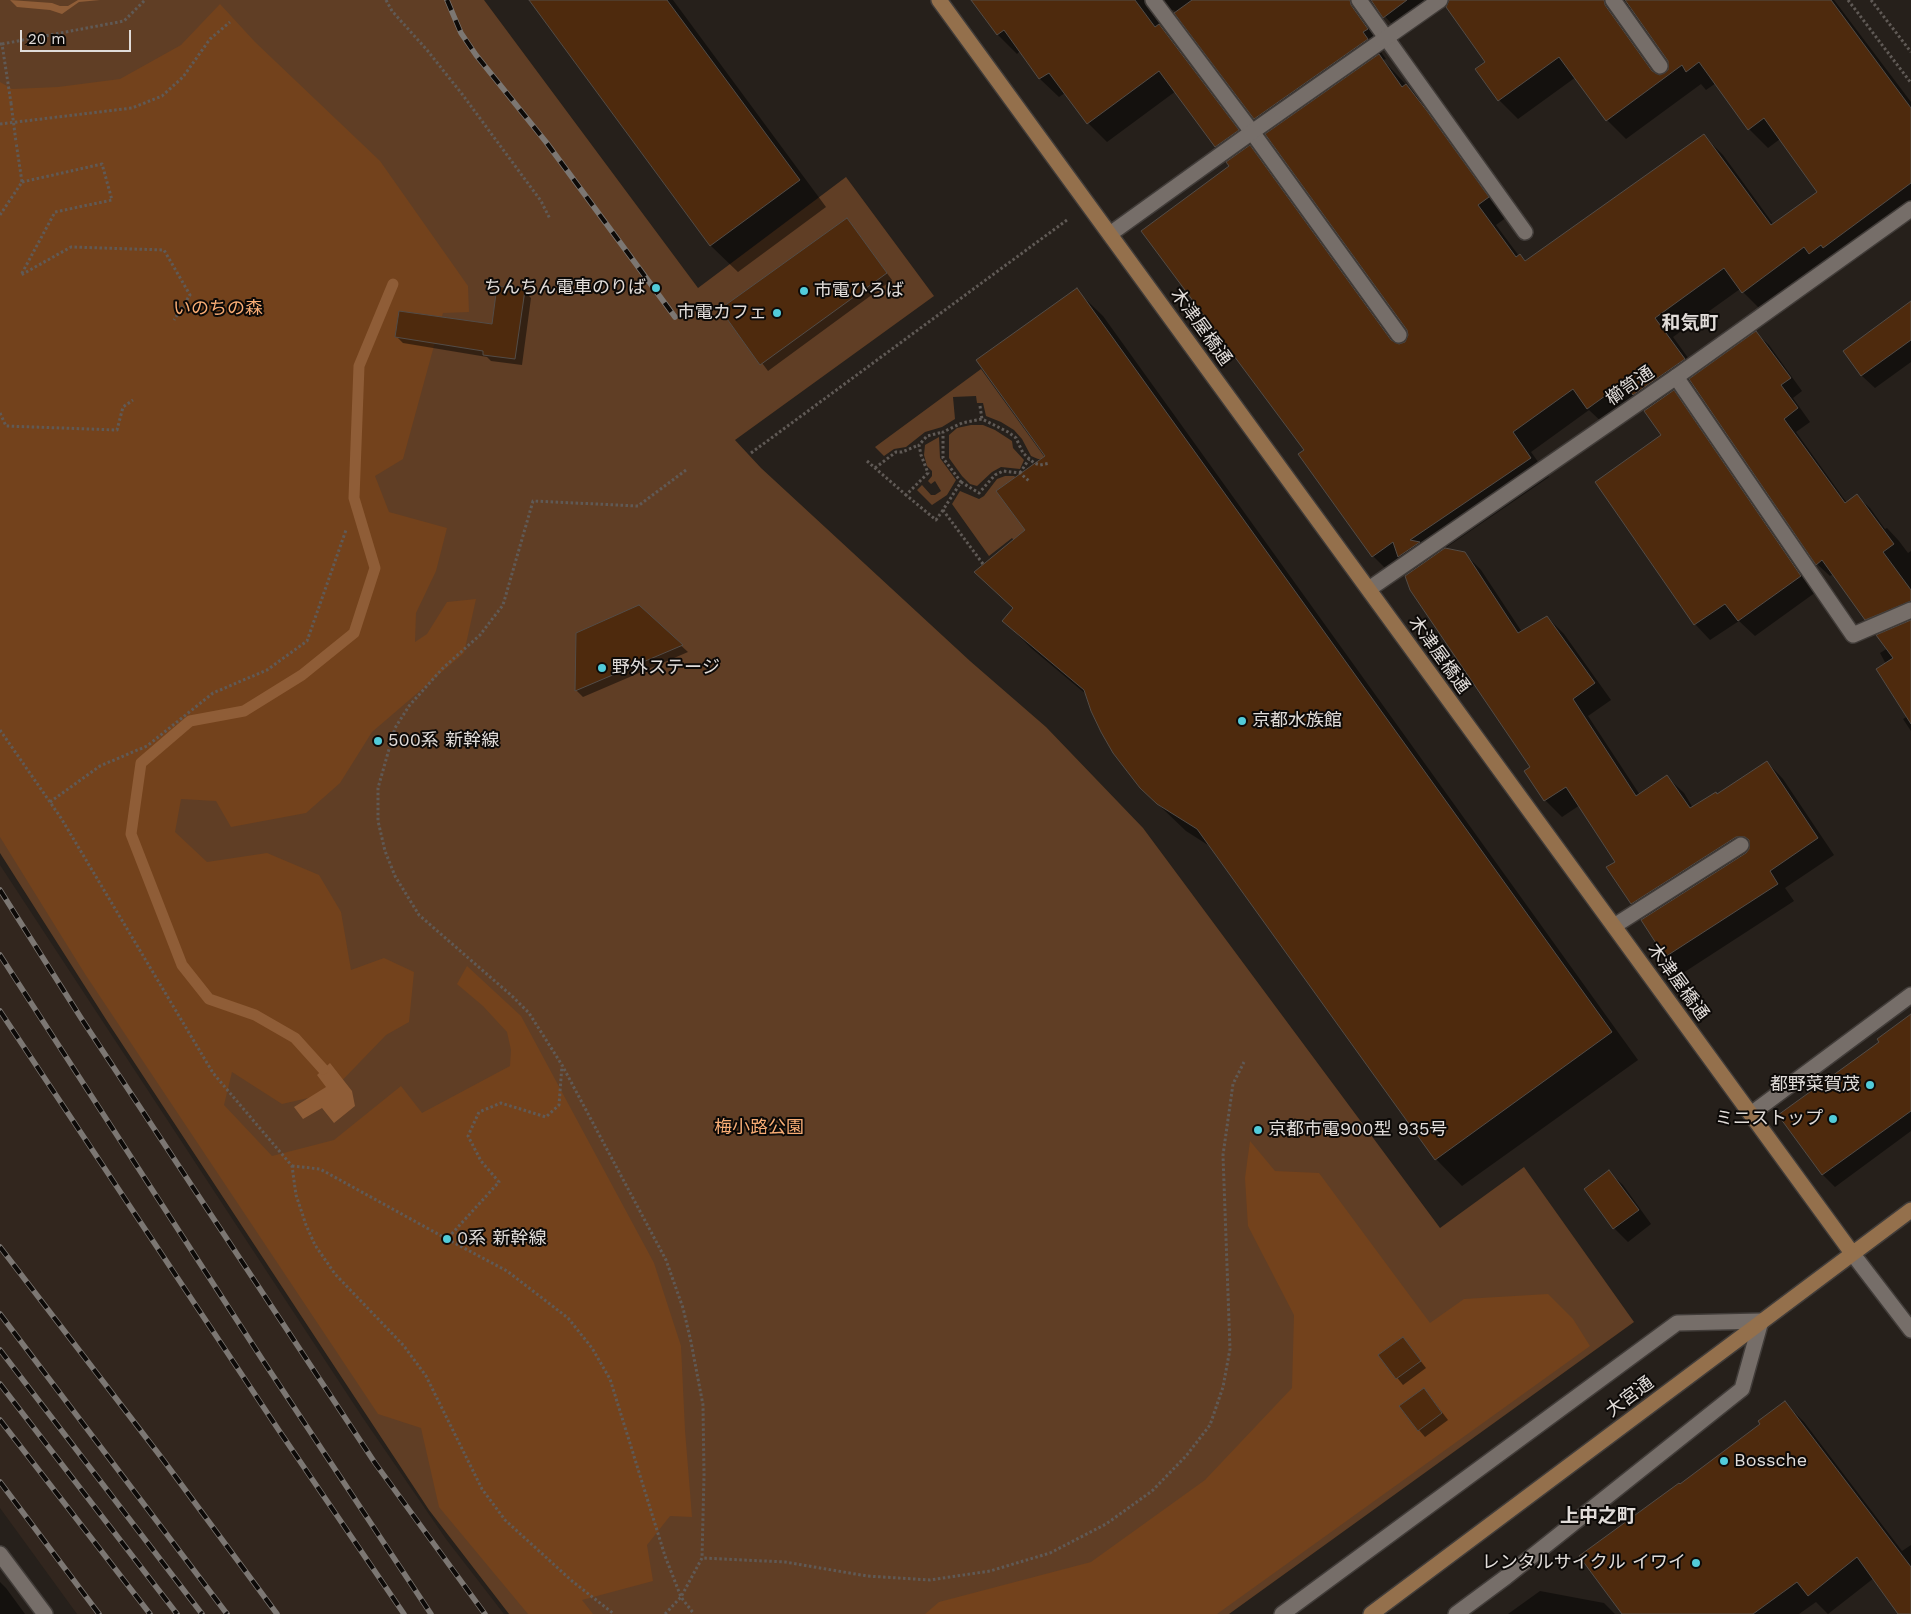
<!DOCTYPE html>
<meta charset="utf-8">
<style>
body{margin:0}
#map{position:relative;width:1911px;height:1614px;overflow:hidden;background:#26201b;font-family:"Work Sans",sans-serif}
canvas{display:block}
.scale{position:absolute;left:20px;top:30px;width:111px;height:22px;box-sizing:border-box;border:2px solid #e1dcd9;border-top:0;padding-left:6px;font-size:15px;line-height:18px;white-space:nowrap;color:#e1dcd9;-webkit-text-stroke:4px #0d0a08;paint-order:stroke}
</style>
<div id="map">
<canvas width="1911" height="1614"></canvas>
<div class="scale">20 m</div>
</div>
<script>
const context = document.querySelector('canvas').getContext('2d');
context.lineJoin = 'round';
function fill(path, color) {
  context.fillStyle = color;
  context.fill(path, 'evenodd');
}
function toPath(rows) {
  const path = new Path2D();
  for (const r of rows) {
    path.moveTo(r[0], r[1]);
    for (let i = 2; i < r.length; i += 2) path.lineTo(r[i], r[i + 1]);
  }
  return path;
}
function stroke(path, color, width, dash) {
  context.strokeStyle = color;
  context.lineWidth = width;
  context.lineCap = dash ? 'butt' : 'round';
  context.setLineDash(dash || []);
  context.stroke(path);
}
function label(font, color, halo, rows, align = 'center') {
  context.font = font + ' "Work Sans","Noto Sans JP",sans-serif';
  context.lineWidth = 4;
  context.setLineDash([]);
  context.textBaseline = 'middle';
  context.strokeStyle = halo;
  context.fillStyle = color;
  for (const [text, x, y, turn = 0] of rows) {
    context.save();
    context.translate(x, y);
    context.rotate((+turn || 0) * Math.PI / 180);
    context.textAlign = isNaN(turn) ? turn : align;
    if (halo) context.strokeText(text, 0, 0);
    context.fillText(text, 0, 0);
    context.restore();
  }
}
fill(toPath([
 [0,865,363,1418,446,1539,504,1614,77,1614,0,1508]
]), '#32261e');
fill(toPath([
 [0,0,484,0,698,288,846,177,934,296,735,440,761,468,970,661,1046,727,1143,828,1440,1228,1524,1167,1634,1322,1229,1614,509,1614,429,1510,107,1021,0,853],
 [981,369,1046,459,1038,459,1031,456,1022,439,1014,430,1001,422,986,416,983,403,977,403,976,396,953,397,955,419,942,427,925,432,906,447,894,449,884,456,875,447],
 [971,425,983,425,995,430,1012,441,1013,448,1024,460,1020,469,1001,467,992,472,977,486,970,484,962,476,949,458,949,435,957,428],
 [939,437,940,458,956,480,947,495,932,505,917,490,922,485,931,495,935,495,941,491,935,481,931,484,928,481,932,476,932,471,927,466,924,455,925,445],
 [1005,476,1014,476,1023,482,1036,483,1023,552,1012,538,989,556,952,504,960,491,979,499,984,496,997,479]
]), '#603e25');
fill(toPath([
 [220,4,255,42,380,161,468,286,469,312,443,313,403,459,375,476,389,512,447,528,436,571,416,613,415,642,427,634,447,602,476,599,464,653,372,732,340,783,306,813,231,827,216,801,181,799,175,832,207,862,267,853,319,875,341,912,351,970,384,958,414,972,409,1022,386,1035,330,1093,282,1104,232,1072,224,1105,272,1156,334,1140,401,1086,422,1113,510,1066,511,1050,507,1032,483,1006,457,984,467,966,521,1016,654,1263,681,1346,685,1430,692,1517,670,1516,647,1545,653,1581,582,1600,593,1614,528,1614,439,1507,421,1428,378,1414,85,974,0,837,0,82,12,89,58,87,120,79,181,45],
 [1250,1141,1275,1171,1319,1173,1430,1323,1464,1299,1548,1294,1573,1319,1590,1346,1217,1614,925,1614,939,1602,1091,1562,1205,1480,1292,1388,1294,1315,1248,1226,1245,1178]
]), '#73421c');
fill(toPath([
 [10,0,52,3,60,6,68,6,78,0,100,0,79,2,62,14,50,10,17,7],
 [330,1063,352,1091,355,1106,334,1123,322,1108,303,1119,294,1107,326,1087,317,1075]
]), '#8f5d37');
fill(toPath([
 [530,0,673,0,826,207,738,272,711,246],
 [973,0,1834,0,1911,102,1911,216,1762,311,1740,289,1673,337,1699,373,1756,333,1769,345,1802,391,1793,398,1810,422,1796,432,1847,503,1857,496,1870,508,1885,529,1887,528,1899,541,1908,553,1911,551,1911,618,1879,631,1866,619,1833,574,1830,576,1817,564,1694,385,1678,396,1689,407,1816,592,1755,636,1739,621,1710,640,1695,624,1663,435,1648,409,1641,402,1607,427,1589,410,1531,452,1549,477,1444,549,1464,553,1481,570,1522,632,1547,617,1564,634,1611,700,1588,716,1640,795,1667,777,1684,793,1693,808,1718,795,1767,762,1783,779,1834,855,1785,888,1794,901,1683,973,1666,956,1643,920,1646,918,1632,903,1617,862,1580,805,1562,817,1545,800,1526,771,1532,767,1414,571,1407,564,1392,575,1373,556,1305,450,1230,161,1216,146,1176,91,1107,142,1088,123,1065,93,1059,97,1040,79,1020,51,1017,54,998,35],
 [1447,3,1487,62,1477,70,1499,100,1518,119,1576,77,1607,120,1626,139,1701,84,1706,90,1716,83,1749,129,1768,148,1780,139,1819,192,1774,225,1723,155,1704,136,1526,261,1519,256,1496,225,1507,217,1425,105,1383,60,1386,59,1381,52,1386,48,1372,11,1378,9,1403,36],
 [1632,9,1669,60,1670,70,1660,76,1624,26,1626,11],
 [1174,10,1255,118,1269,133,1408,329,1410,335,1406,343,1399,346,1269,166,1254,151,1257,149,1167,11],
 [847,219,892,280,768,371,722,309],
 [1076,290,1103,316,1638,1060,1462,1186,1436,1159,1211,847,1186,831,1140,787,1087,695,1031,648,1004,621,1014,609,976,572,1026,530,1047,456],
 [524,291,531,298,522,365,491,361,487,357,403,343,397,337,493,325],
 [1911,303,1911,362,1875,388,1862,376,1844,351],
 [638,606,688,652,583,697,576,690],
 [1911,622,1911,731,1903,719,1908,716,1886,664,1880,653,1888,648],
 [1911,1016,1911,1131,1835,1187,1823,1175,1780,1116,1881,1042],
 [1609,1172,1623,1185,1651,1224,1628,1242,1614,1228],
 [1403,1338,1426,1368,1403,1385,1379,1355],
 [1424,1389,1448,1420,1425,1437,1419,1430],
 [1785,1403,1804,1422,1902,1551,1911,1545,1911,1614,1900,1614,1874,1578,1828,1614,1816,1602,1799,1614,1623,1614,1680,1486,1762,1424],
 [0,1582,6,1588,25,1614,0,1614],
 [1540,1591,1604,1603,1615,1614,1508,1614]
]), '#0007');
stroke(toPath([
 [323,1069,295,1038,255,1015,209,999,182,965,131,834,141,763,190,721,244,711,302,675,354,633,375,568,354,498,359,366,393,284]
]), '#8f5d37', 11);
const building = toPath([
 [529,0,667,0,800,180,710,246,529,0],
 [971,0,1135,0,1155,27,1159,24,1239,130,1215,147,1159,71,1087,124,1049,73,1039,79,1004,30,997,35,971,0],
 [1192,0,1350,0,1351,5,1368,29,1363,32,1368,39,1254,119,1174,13,1192,0],
 [1371,0,1407,0,1383,18,1371,0],
 [1449,0,1604,0,1605,5,1652,71,1660,75,1668,70,1668,61,1625,0,1831,0,1911,108,1911,183,1823,248,1821,245,1809,254,1804,247,1742,293,1724,268,1655,318,1685,359,1633,395,1623,383,1587,409,1573,389,1513,432,1531,458,1410,540,1420,542,1398,557,1393,542,1372,557,1298,454,1304,450,1141,231,1229,166,1226,162,1250,145,1391,340,1399,344,1405,342,1408,335,1407,330,1265,134,1379,54,1402,87,1406,84,1427,111,1489,197,1478,205,1516,257,1520,254,1525,261,1704,134,1771,225,1817,192,1764,118,1748,130,1699,62,1686,72,1682,65,1606,121,1559,57,1498,101,1475,69,1485,62,1446,7,1449,0],
 [847,218,887,273,760,365,720,309,847,218],
 [497,286,525,290,515,359,483,355,483,351,395,337,399,311,492,324,497,286],
 [1077,288,1612,1032,1435,1160,1197,829,1157,804,1140,788,1113,753,1101,732,1091,711,1084,690,1002,621,1013,608,974,572,1025,530,996,491,1045,456,976,360,1077,288],
 [1911,301,1911,340,1861,376,1843,351,1911,301],
 [1756,331,1791,378,1781,385,1798,408,1784,419,1845,503,1857,494,1894,544,1883,552,1911,590,1911,601,1865,620,1822,560,1816,565,1689,379,1756,331],
 [1674,390,1801,576,1738,621,1725,604,1694,625,1595,482,1661,435,1644,411,1674,390],
 [1445,548,1465,552,1518,633,1547,616,1595,683,1573,699,1636,796,1667,775,1690,808,1716,792,1717,794,1767,761,1818,838,1770,871,1778,884,1665,957,1641,920,1746,853,1749,849,1749,840,1745,837,1736,837,1631,904,1606,867,1615,862,1566,787,1544,801,1524,771,1530,767,1410,590,1405,576,1445,548],
 [639,605,683,645,575,691,576,633,639,605],
 [1911,620,1911,724,1876,669,1893,658,1876,635,1911,620],
 [1911,1014,1911,1111,1822,1175,1778,1115,1879,1042,1877,1039,1911,1014],
 [1609,1170,1639,1210,1613,1229,1584,1189,1609,1170],
 [1403,1337,1421,1361,1396,1379,1378,1355,1403,1337],
 [1424,1388,1442,1413,1418,1431,1399,1406,1424,1388],
 [1785,1401,1911,1567,1911,1614,1898,1614,1857,1557,1808,1596,1797,1582,1753,1614,1622,1614,1579,1556,1679,1483,1680,1484,1760,1424,1758,1421,1785,1401]
]);
fill(building, '#4e2a0d');
stroke(building, '#534c47', 1);
const lane = toPath([
 [1153,0,1252,132,1399,335],
 [1359,0,1525,232],
 [1613,0,1660,66],
 [1676,377,1853,635,1911,610],
 [1614,926,1741,845],
 [1751,1114,1911,995]
]);
const street = toPath([
 [1110,234,1252,132,1440,0],
 [1369,589,1676,377,1911,209],
 [1852,1253,1911,1330],
 [0,1554,45,1614],
 [1282,1614,1677,1323,1761,1321,1742,1389,1506,1577,1456,1614]
]);
const secondary = toPath([
 [939,0,1852,1253],
 [1371,1614,1911,1210]
]);
stroke(lane, '#413c39', 18);
stroke(street, '#413c39', 18);
stroke(secondary, '#413c39', 18);
stroke(toPath([
 [386,0,392,11,427,50,462,94,541,201,550,219],
 [1848,0,1911,83],
 [1871,0,1911,52],
 [0,44,2,44,11,103],
 [2,44,124,21,145,0],
 [0,124,132,108,162,96,183,77,210,39,230,22],
 [22,182,102,164,112,200,55,212,21,275,71,247,164,250,190,295,174,320],
 [0,215,22,182,16,142],
 [980,406,982,419],
 [0,413,6,426,117,430,123,407,133,400],
 [751,453,1067,220],
 [867,461,906,495],
 [875,468,896,452,902,452,919,445],
 [686,470,638,506,533,501,503,605,480,635,442,669,409,706,395,728,378,788,378,821,385,851,395,876,419,915,512,996,529,1013,562,1065,666,1260,683,1308,691,1342,703,1405,704,1475,702,1558],
 [1020,473,1029,459],
 [961,482,979,493,995,475,1003,471,1020,473,1029,481],
 [943,510,936,520,906,495,928,473,921,455,919,445,927,436,943,432],
 [983,564,943,510,961,482,943,458,943,432,962,423,982,419,1008,432,1016,438,1023,453,1034,463,1040,465,1050,463],
 [0,730,61,818,213,1073,292,1166,296,1195,306,1225,315,1245,335,1274,404,1346,426,1376,482,1489,505,1520,572,1581,614,1614],
 [50,802,100,766,147,746,213,693,267,670,307,641,346,530],
 [292,1166,320,1169,447,1239,499,1182,481,1161,468,1136,479,1112,501,1103,546,1117,559,1105,562,1065],
 [447,1239,507,1271,568,1318,592,1348,610,1379,665,1556,681,1597,694,1614],
 [665,1614,681,1597,702,1558,785,1562,867,1576,930,1580,990,1571,1050,1553,1106,1524,1152,1491,1186,1456,1210,1425,1223,1387,1230,1349,1223,1155,1233,1084,1244,1062]
]), '#605a56', 3, [2.5, 2.5]);
stroke(lane, '#766e69', 15);
stroke(street, '#766e69', 15);
stroke(secondary, '#94704c', 15);
const rail = toPath([
 [447,0,461,33,476,55,546,142,675,317],
 [0,890,81,1018,375,1463,485,1614],
 [0,955,262,1359,431,1614],
 [0,1011,280,1432,404,1614],
 [0,1247,164,1461,277,1614],
 [0,1314,227,1614],
 [0,1350,202,1614],
 [0,1384,177,1614],
 [0,1420,150,1614],
 [0,1482,99,1614]
]);
stroke(rail, '#7c7773', 5.5);
stroke(rail, '#0d0a08', 4, [11]);
stroke(toPath([
 [11,103,16,142]
]), '#605a56', 3, [2.5, 2.5]);
for (const [x, y, r, color] of [
 [656,288,5,"#52cbd9"],
 [804,291,5,"#52cbd9"],
 [777,313,5,"#52cbd9"],
 [602,668,5,"#52cbd9"],
 [1242,721,5,"#52cbd9"],
 [378,741,5,"#52cbd9"],
 [1870,1085,5,"#52cbd9"],
 [1833,1119,5,"#52cbd9"],
 [1258,1130,5,"#52cbd9"],
 [447,1239,5,"#52cbd9"],
 [1724,1461,5,"#52cbd9"],
 [1696,1563,5,"#52cbd9"]
]) {
  const dot = new Path2D();
  dot.arc(x, y, r, 0, 2 * Math.PI);
  context.fillStyle = color;
  context.fill(dot);
  stroke(dot, '#0d0a08', 2);
}
label('18px', '#e1dcd9', '#0d0a08', [
 ["ちんちん電車のりば",646,288,"right"],
 ["市電ひろば",814,291],
 ["市電カフェ",767,313,"right"],
 ["野外ステージ",612,668],
 ["京都水族館",1252,721],
 ["500系 新幹線",388,741],
 ["都野菜賀茂",1860,1085,"right"],
 ["ミニストップ",1823,1119,"right"],
 ["京都市電900型 935号",1268,1130],
 ["0系 新幹線",457,1239],
 ["Bossche",1734,1461],
 ["レンタルサイクル イワイ",1686,1563,"right"]
], 'left');
label('18px', '#f9ad75', '#0d0a08', [
 ["いのちの森",218,309],
 ["梅小路公園",759,1128]
]);
label('18px', '#e1dcd9', '#0d0a08', [
 ["木津屋橋通",1201,327,54],
 ["櫛笥通",1630,386,-35],
 ["木津屋橋通",1439,655,54],
 ["木津屋橋通",1678,982,54],
 ["大宮通",1630,1397,-37]
]);
label('bold 19px', '#e1dcd9', '#0d0a08', [
 ["和気町",1690,323],
 ["上中之町",1598,1516]
]);
</script>
